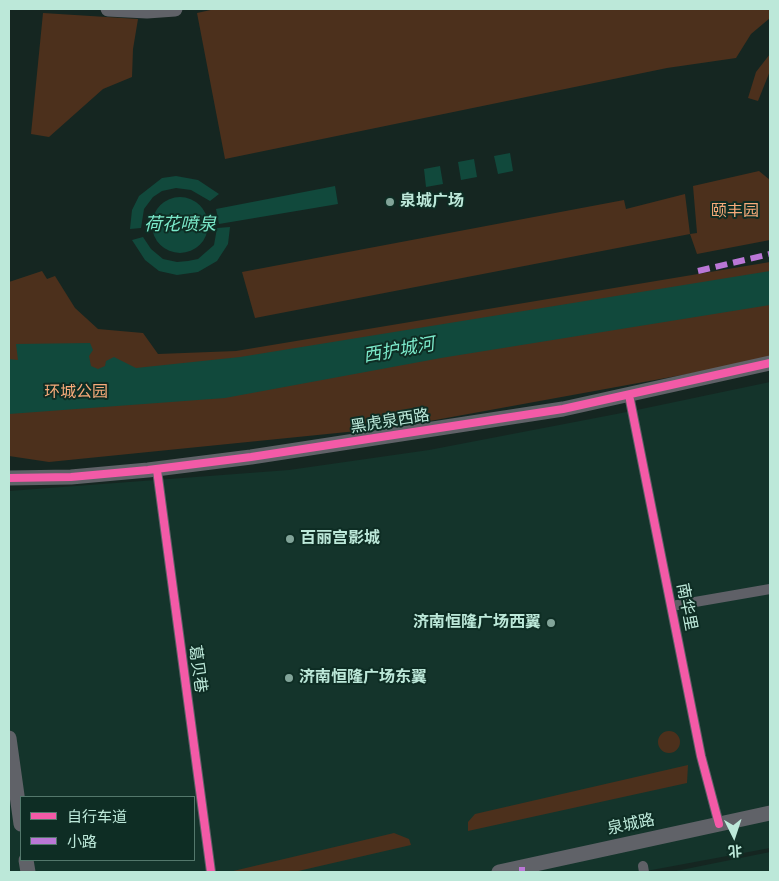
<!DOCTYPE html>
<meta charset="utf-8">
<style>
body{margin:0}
#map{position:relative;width:779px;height:881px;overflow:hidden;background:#152621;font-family:"DejaVu Sans","Noto Sans SC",sans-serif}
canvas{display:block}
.frame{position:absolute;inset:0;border:10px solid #bce8d9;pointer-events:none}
.legend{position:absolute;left:20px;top:796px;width:175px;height:65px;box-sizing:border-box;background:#0e2d24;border:1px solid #54786c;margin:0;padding:6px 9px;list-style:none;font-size:15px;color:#bce8d9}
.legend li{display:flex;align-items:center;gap:10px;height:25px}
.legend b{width:25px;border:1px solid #54786c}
.north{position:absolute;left:709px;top:811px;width:50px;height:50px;-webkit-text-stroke:4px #0e2d24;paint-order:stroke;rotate:176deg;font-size:14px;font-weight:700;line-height:20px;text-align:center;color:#bce8d9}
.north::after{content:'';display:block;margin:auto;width:18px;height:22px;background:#bce8d9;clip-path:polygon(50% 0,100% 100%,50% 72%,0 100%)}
</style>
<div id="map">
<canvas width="779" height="881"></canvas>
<div class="frame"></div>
<ul class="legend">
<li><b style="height:6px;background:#f35aa7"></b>自行车道</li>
<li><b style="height:6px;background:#ba77d6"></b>小路</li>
</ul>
<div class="north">北</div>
</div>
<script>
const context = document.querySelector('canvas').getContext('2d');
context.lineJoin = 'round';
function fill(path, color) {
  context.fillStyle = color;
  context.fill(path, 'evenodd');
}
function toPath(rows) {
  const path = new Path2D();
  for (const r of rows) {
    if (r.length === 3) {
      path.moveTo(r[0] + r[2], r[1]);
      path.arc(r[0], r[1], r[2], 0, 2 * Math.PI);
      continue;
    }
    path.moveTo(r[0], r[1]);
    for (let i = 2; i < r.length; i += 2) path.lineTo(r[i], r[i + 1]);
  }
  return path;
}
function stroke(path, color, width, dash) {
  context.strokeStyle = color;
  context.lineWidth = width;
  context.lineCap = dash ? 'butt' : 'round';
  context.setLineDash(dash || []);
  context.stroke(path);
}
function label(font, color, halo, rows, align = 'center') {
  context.font = font + ' "DejaVu Sans","Noto Sans SC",sans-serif';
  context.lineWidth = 4;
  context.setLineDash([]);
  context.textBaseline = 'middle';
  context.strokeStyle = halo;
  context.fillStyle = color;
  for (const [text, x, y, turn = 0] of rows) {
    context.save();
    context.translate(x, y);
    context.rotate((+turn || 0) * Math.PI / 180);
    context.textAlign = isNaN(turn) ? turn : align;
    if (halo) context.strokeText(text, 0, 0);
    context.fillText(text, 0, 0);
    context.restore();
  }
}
fill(toPath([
 [770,382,770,848,641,872,9,872,9,491,289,470,429,450,632,411],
 [21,797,194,797,194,860,21,860],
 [770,852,770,872,671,872]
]), '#14342b');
fill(toPath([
 [215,9,770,9,770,18,751,34,736,58,667,68,225,159,197,13],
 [43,13,138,19,133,49,132,77,103,89,49,137,31,134],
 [770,54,770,71,758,101,748,98,756,72],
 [759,171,770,180,770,240,697,254,690,234,255,318,242,272,624,200,626,209,685,194,690,234,697,233,693,186],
 [770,262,770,359,397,427,49,462,9,456,9,282,42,271,47,279,55,276,75,308,98,329,143,333,158,354,236,351],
 [669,742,11],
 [688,765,687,783,468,831,468,822,475,814],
 [394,833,409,839,411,845,294,872,229,872]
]), '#4c301c');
fill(toPath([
 [510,153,513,171,498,174,494,156],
 [474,159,477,177,461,180,458,162],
 [440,166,443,184,426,187,424,169],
 [176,176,198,180,219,194,210,201,191,190,176,188,162,191,153,197,144,209,141,228,130,229,132,210,139,196,162,178],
 [335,186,338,204,219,224,216,209],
 [180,225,28],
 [230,227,228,244,217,261,198,272,177,275,159,271,145,260,132,240,143,237,151,249,163,259,177,262,188,261,198,259,214,245,217,228],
 [770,271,770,305,441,358,225,398,9,414,9,359,18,360,16,344,90,343,93,350,89,356,91,366,98,369,105,366,106,361,114,357,136,368,240,357]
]), '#11493c');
stroke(toPath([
 [629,395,701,756,719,824],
 [157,470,211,872],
 [672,606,770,589],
 [643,866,644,872]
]), '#5f6067', 10);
stroke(toPath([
 [108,9,147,11,175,9],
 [9,478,71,477,148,470,251,457,563,409,770,363],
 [9,738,21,824],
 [26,860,28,872],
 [499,872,770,813]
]), '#606268', 15);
stroke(toPath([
 [698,271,770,254],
 [522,867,522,872]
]), '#ba77d6', 6, [12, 6]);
stroke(toPath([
 [629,395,701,756,719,824],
 [157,470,211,872],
 [9,478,71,477,148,470,251,457,563,409,770,363]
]), '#f35aa7', 8);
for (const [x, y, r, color] of [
 [390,202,5,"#82a499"],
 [290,539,5,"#82a499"],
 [551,623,5,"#82a499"],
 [289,678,5,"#82a499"]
]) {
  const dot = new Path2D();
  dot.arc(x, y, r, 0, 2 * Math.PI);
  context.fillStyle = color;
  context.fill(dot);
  stroke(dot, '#0e2d24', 2);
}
label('bold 16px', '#bce8d9', '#0e2d24', [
 ["泉城广场",400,202],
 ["百丽宫影城",300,539],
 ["济南恒隆广场西翼",541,623,"right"],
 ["济南恒隆广场东翼",299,678]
], 'left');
label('16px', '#f7ab7a', '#0e2d24', [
 ["颐丰园",735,212],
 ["环城公园",76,393]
]);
label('16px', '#bce8d9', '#0e2d24', [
 ["黑虎泉西路",390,422,-9],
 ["南华里",686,607,79],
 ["葛贝巷",197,669,82],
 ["泉城路",631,825,-12]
]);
label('italic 18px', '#7be9ca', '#0e2d24', [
 ["荷花喷泉",180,225],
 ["西护城河",399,351,-10]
]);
</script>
